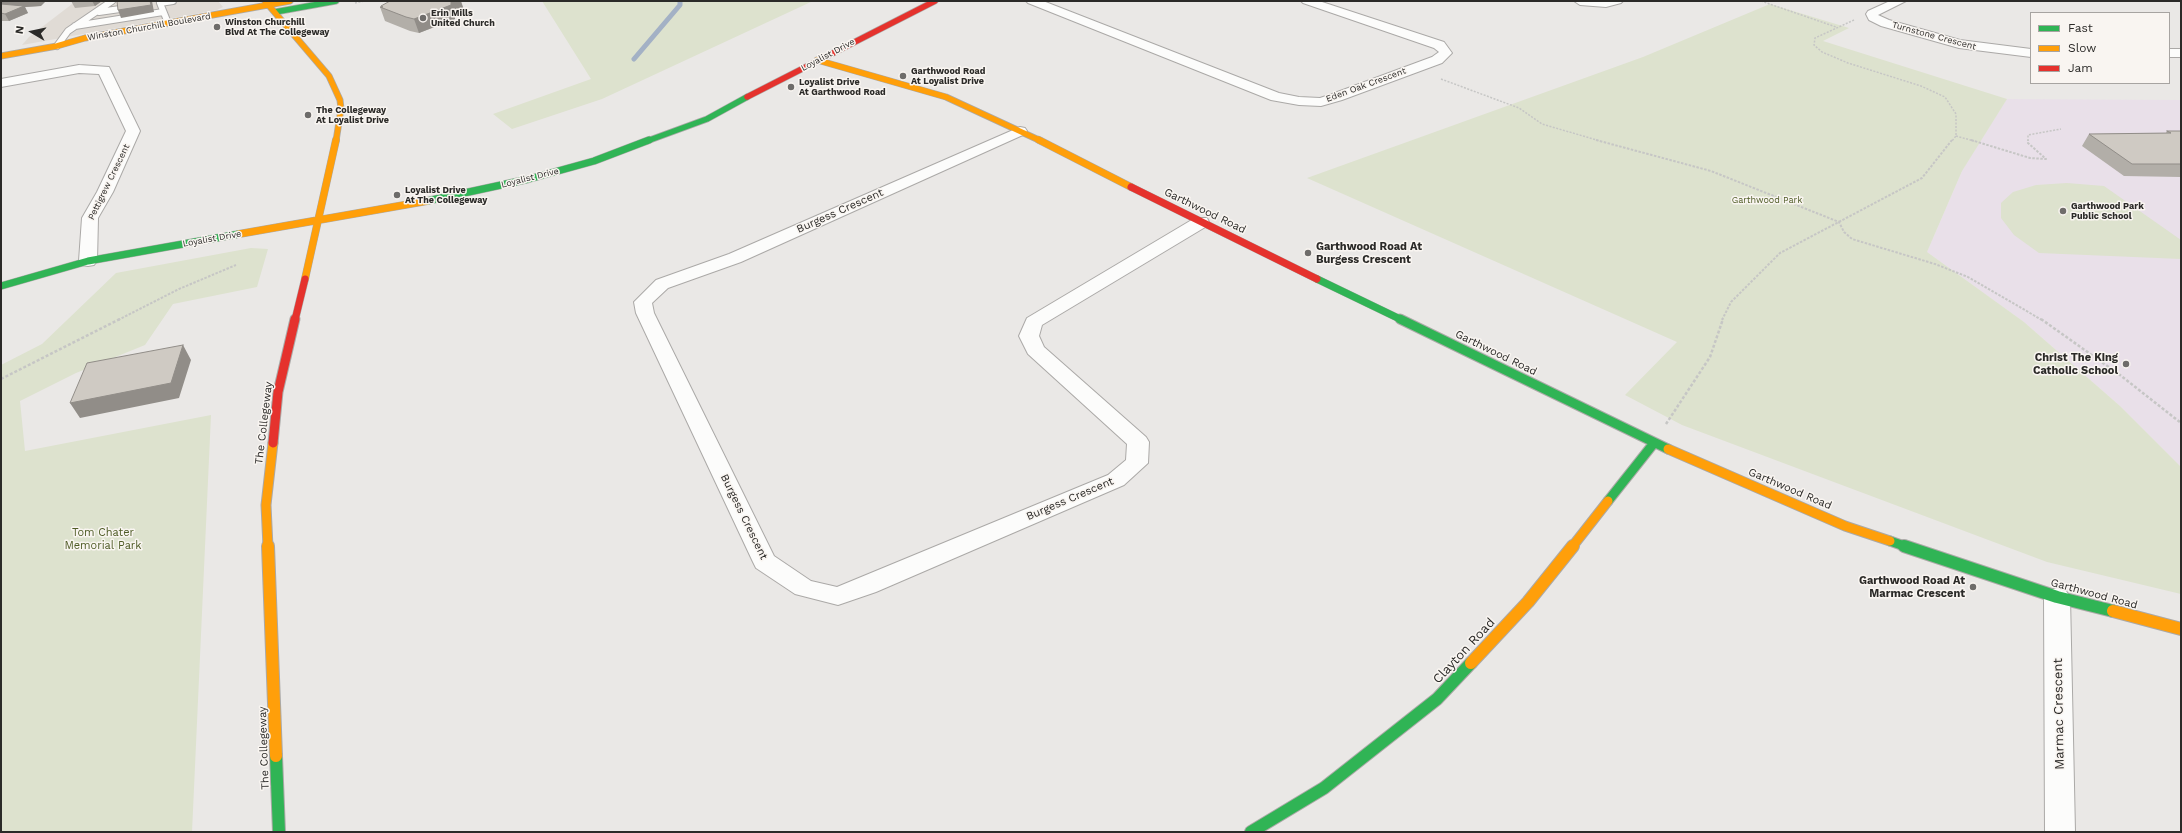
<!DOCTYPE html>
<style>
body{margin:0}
#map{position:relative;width:2182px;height:833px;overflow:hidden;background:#eae8e6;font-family:"Work Sans",sans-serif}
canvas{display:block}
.frame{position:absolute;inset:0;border:2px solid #2b2a28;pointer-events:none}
.legend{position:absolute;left:2030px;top:12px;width:140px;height:72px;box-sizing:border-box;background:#f9f5f1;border:1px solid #a7a4a1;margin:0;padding:5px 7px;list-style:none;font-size:12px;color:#2b2a28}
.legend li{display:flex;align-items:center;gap:8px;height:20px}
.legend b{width:20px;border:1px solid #a7a4a1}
.north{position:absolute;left:12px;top:12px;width:40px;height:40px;-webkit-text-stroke:3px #f9f5f1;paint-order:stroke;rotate:279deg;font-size:11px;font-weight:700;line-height:16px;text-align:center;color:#2b2a28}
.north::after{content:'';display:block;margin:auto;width:14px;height:18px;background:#2b2a28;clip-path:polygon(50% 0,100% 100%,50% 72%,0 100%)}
</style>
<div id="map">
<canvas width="2182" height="833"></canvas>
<div class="frame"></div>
<ul class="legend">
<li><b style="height:5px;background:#30b455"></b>Fast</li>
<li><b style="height:5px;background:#ff9f0a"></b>Slow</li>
<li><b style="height:5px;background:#e5322d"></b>Jam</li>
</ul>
<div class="north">N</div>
</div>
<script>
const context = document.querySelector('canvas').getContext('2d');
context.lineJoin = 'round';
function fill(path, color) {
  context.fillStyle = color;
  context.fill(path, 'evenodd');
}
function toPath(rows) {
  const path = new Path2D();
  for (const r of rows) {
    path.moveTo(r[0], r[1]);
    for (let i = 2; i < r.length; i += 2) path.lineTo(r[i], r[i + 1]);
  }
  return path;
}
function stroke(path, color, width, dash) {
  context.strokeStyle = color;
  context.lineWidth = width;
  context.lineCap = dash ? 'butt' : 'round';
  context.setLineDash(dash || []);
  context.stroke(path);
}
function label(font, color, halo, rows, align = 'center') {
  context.font = font + ' "Work Sans",sans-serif';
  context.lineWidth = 3;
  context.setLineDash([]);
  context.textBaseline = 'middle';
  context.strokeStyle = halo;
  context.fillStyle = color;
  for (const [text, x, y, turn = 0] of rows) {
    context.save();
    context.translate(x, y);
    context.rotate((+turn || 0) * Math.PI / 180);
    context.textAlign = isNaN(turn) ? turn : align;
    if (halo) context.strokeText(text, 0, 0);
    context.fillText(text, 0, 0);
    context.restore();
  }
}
fill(toPath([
 [76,1,218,1,223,7,217,10,22,45,29,37]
]), '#e0dbd5');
fill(toPath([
 [2007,99,2181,100,2181,467,2120,406,2024,322,1927,252,1962,171]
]), '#e9e0e9');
fill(toPath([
 [542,1,813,1,602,99,512,129,493,114,591,79],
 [1770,4,1849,28,1823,41,2007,99,1962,171,1927,252,2024,322,2120,406,2181,467,2181,594,2047,562,1682,425,1625,395,1677,342,1307,178,1643,57],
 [2067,183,2104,186,2181,240,2181,259,2039,253,2014,235,2001,218,2001,203,2013,192,2036,185],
 [251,248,268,249,257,287,173,304,145,345,76,373,20,401,25,451,211,415,192,832,1,832,1,365,42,344,116,273]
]), '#dde2ce');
stroke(toPath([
 [634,59,680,5,680,1]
]), '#a3b1c5', 5);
const lane = toPath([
 [99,12,120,9],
 [168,23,160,3,173,1],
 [75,26,163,12],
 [57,46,68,31,112,1]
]);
const street = toPath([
 [1026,1,1043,1,1279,93,1299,97,1320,98,1332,94,1432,57,1439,52,1434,48,1303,3,1301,1,1319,1,1444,42,1452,53,1442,63,1342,100,1321,106,1299,105,1271,100,1028,3,1026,1],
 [1574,1,1623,1,1621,3,1606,7,1580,5,1574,1],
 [1890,1,1906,1,1878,15,1889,20,1960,40,2031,49,2031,57,1959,48,1881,26,1869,20,1866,14,1868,11,1890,1],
 [2169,49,2181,49,2181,57,2169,57,2169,49],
 [79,65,109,67,140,131,113,192,98,218,97,261,94,265,88,266,82,265,79,261,82,218,97,192,126,131,99,74,79,73,1,87,1,79,79,65],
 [1020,127,1025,128,1027,131,1025,134,741,262,668,288,652,303,654,313,774,556,811,581,837,587,1108,475,1126,460,1127,444,1028,354,1019,336,1027,318,1195,218,1207,218,1209,222,1207,226,1042,325,1039,336,1044,347,1146,437,1149,442,1148,463,1124,485,876,592,838,605,795,594,756,568,753,562,636,313,634,302,656,280,729,254,1020,127],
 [2057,588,2066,591,2070,597,2075,832,2045,832,2044,597,2048,591,2057,588]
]);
const fastFar3 = toPath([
 [275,12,336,1],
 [647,141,707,119,747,97]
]);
const fastFar2 = toPath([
 [427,201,529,179,594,161,649,140],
 [1317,279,1402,320],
 [1,286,88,261,239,234]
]);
const fastFar1 = toPath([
 [1400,319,1668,449],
 [1608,501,1654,443],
 [1890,541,1907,547]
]);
const fast = toPath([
 [1904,546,2057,597,2113,611],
 [276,756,279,832],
 [1251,832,1324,788,1437,699,1471,663]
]);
const slowFar3 = toPath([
 [265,1,329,76,340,100,341,109,336,141],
 [1,56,57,46,85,38,290,1],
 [817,60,946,97,1041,141]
]);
const slowFar2 = toPath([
 [1039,140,1131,187],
 [239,234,427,201],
 [305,279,336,140]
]);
const slowFar1 = toPath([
 [1668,449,1845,526,1890,541],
 [268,547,266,505,273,443],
 [1572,547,1608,501]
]);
const slow = toPath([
 [268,546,276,756],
 [2113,611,2181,629],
 [1471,663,1528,602,1573,546]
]);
const jamFar2 = toPath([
 [747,97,935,1]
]);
const jamFar1 = toPath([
 [1131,187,1317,279],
 [295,320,305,279]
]);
const jam = toPath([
 [273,443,278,392,295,319]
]);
stroke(lane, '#aba9a7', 8);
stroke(street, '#aba9a7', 2);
stroke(fastFar3, '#aba9a7', 7);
stroke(fastFar2, '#aba9a7', 8);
stroke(fastFar1, '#aba9a7', 11);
stroke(fast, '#aba9a7', 14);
stroke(slowFar3, '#aba9a7', 7);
stroke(slowFar2, '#aba9a7', 8);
stroke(slowFar1, '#aba9a7', 11);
stroke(slow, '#aba9a7', 14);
stroke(jamFar2, '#aba9a7', 7);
stroke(jamFar1, '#aba9a7', 8);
stroke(jam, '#aba9a7', 11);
stroke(toPath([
 [1761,1,1836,27],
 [355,3,364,1],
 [1854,20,1815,38,1814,45,1822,52,1848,63,1921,86,1945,97,1956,114,1956,136,1952,141],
 [1441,79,1519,108,1542,124,1600,141],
 [1956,136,1974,141],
 [2028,141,2028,135,2061,129]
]), '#c6c6c5', 1.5, [2, 1.5]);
stroke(toPath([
 [1596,140,1711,171,1839,222,1844,232,1852,239,1935,264,1968,277,2042,320],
 [1971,140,2030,158,2046,159,2028,143,2028,140],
 [118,320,179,289,236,265],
 [1722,320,1731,302,1780,253,1922,178,1952,140]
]), '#c6c6c5', 2, [2.5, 1.5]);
stroke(toPath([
 [2041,319,2120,375,2181,423],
 [1,379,120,319],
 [1666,424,1710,357,1723,319]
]), '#c6c6c5', 2.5, [3, 2]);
stroke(lane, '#fcfcfb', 6);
fill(street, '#fcfcfb');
stroke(fastFar3, '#30b455', 5.5);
stroke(fastFar2, '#30b455', 7);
stroke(fastFar1, '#30b455', 9);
stroke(fast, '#30b455', 12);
stroke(slowFar3, '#ff9f0a', 5.5);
stroke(slowFar2, '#ff9f0a', 7);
stroke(slowFar1, '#ff9f0a', 9);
stroke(slow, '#ff9f0a', 12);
stroke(jamFar2, '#e5322d', 5.5);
stroke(jamFar1, '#e5322d', 7);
stroke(jam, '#e5322d', 9);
fill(toPath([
 [71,1,102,1,95,6,75,8],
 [1,4,2,4,41,6,25,7,28,13,9,21,1,21],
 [381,6,464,10,460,10,460,14,455,14,455,19,419,33,410,31,385,21,380,7,382,7],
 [2167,131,2181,131,2181,178,2180,177,2124,176,2082,146,2089,134,2166,133]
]), '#b2aea8');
fill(toPath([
 [10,1,46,1,41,6,25,7,28,13,9,21,5,14,5,9,1,2],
 [92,1,102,1,95,6],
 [150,1,152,1,154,12,121,18,118,10],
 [451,1,461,1,464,10,460,10,460,14,455,14,455,19,419,33,414,19],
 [183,345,191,360,179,398,80,418,70,403]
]), '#918d88');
const building = toPath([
 [117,1,150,1,151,5,118,10,117,1],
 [390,1,451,1,451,5,414,19,406,17,380,7,383,7,381,6,390,1],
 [1,4,24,6,5,14,1,13,1,4],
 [2167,131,2181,131,2181,164,2132,164,2089,134,2171,133,2167,131],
 [183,345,171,383,70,403,87,363,183,345]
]);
fill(building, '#cfcac3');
stroke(building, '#918d88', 1);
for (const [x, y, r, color] of [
 [423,18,4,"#6e6c6a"],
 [217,27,4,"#6e6c6a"],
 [903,76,4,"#6e6c6a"],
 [791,87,4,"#6e6c6a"],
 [308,115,4,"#6e6c6a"],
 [397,195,4,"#6e6c6a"],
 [2063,211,4,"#6e6c6a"],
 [1308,253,4,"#6e6c6a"],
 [2126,364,4,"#6e6c6a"],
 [1973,587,4,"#6e6c6a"]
]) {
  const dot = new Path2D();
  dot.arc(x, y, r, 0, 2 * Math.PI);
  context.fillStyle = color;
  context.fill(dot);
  stroke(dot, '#f9f5f1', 1.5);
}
label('bold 9px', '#2b2a28', '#f9f5f1', [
 ["Erin Mills",431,13],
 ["United Church",431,23],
 ["Winston Churchill",225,22],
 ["Blvd At The Collegeway",225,32],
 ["Garthwood Road",911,71],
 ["At Loyalist Drive",911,81],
 ["Loyalist Drive",799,82],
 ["At Garthwood Road",799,92],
 ["The Collegeway",316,110],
 ["At Loyalist Drive",316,120],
 ["Loyalist Drive",405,190],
 ["At The Collegeway",405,200],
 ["Garthwood Park",2071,206],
 ["Public School",2071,216]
], 'left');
label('9px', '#2b2a28', '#f9f5f1', [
 ["Winston Churchill Boulevard",149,27,-10],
 ["Turnstone Crescent",1934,36,15],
 ["Loyalist Drive",828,55,-28],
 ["Eden Oak Crescent",1366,85,-20],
 ["Loyalist Drive",530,178,-14],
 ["Pettigrew Crescent",109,182,-64],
 ["Loyalist Drive",212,239,-10]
]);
label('9px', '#4f5c26', '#f9f5f1', [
 ["Garthwood Park",1767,200]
]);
label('11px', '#2b2a28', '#f9f5f1', [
 ["Burgess Crescent",840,211,-24],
 ["Garthwood Road",1205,211,26],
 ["Garthwood Road",1496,353,26],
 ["The Collegeway",264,423,-83],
 ["Garthwood Road",1790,489,23],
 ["Burgess Crescent",1070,499,-23],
 ["Burgess Crescent",744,517,64],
 ["Garthwood Road",2094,594,15],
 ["The Collegeway",264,748,-92]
]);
label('bold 11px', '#2b2a28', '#f9f5f1', [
 ["Garthwood Road At",1316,247,"left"],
 ["Burgess Crescent",1316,260,"left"],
 ["Christ The King",2118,358],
 ["Catholic School",2118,371],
 ["Garthwood Road At",1965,581],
 ["Marmac Crescent",1965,594]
], 'right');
label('11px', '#4f5c26', '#f9f5f1', [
 ["Tom Chater",103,533],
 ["Memorial Park",103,546]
]);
label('13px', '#2b2a28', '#f9f5f1', [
 ["Clayton Road",1464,651,-47],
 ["Marmac Crescent",2059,714,-91]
]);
</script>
